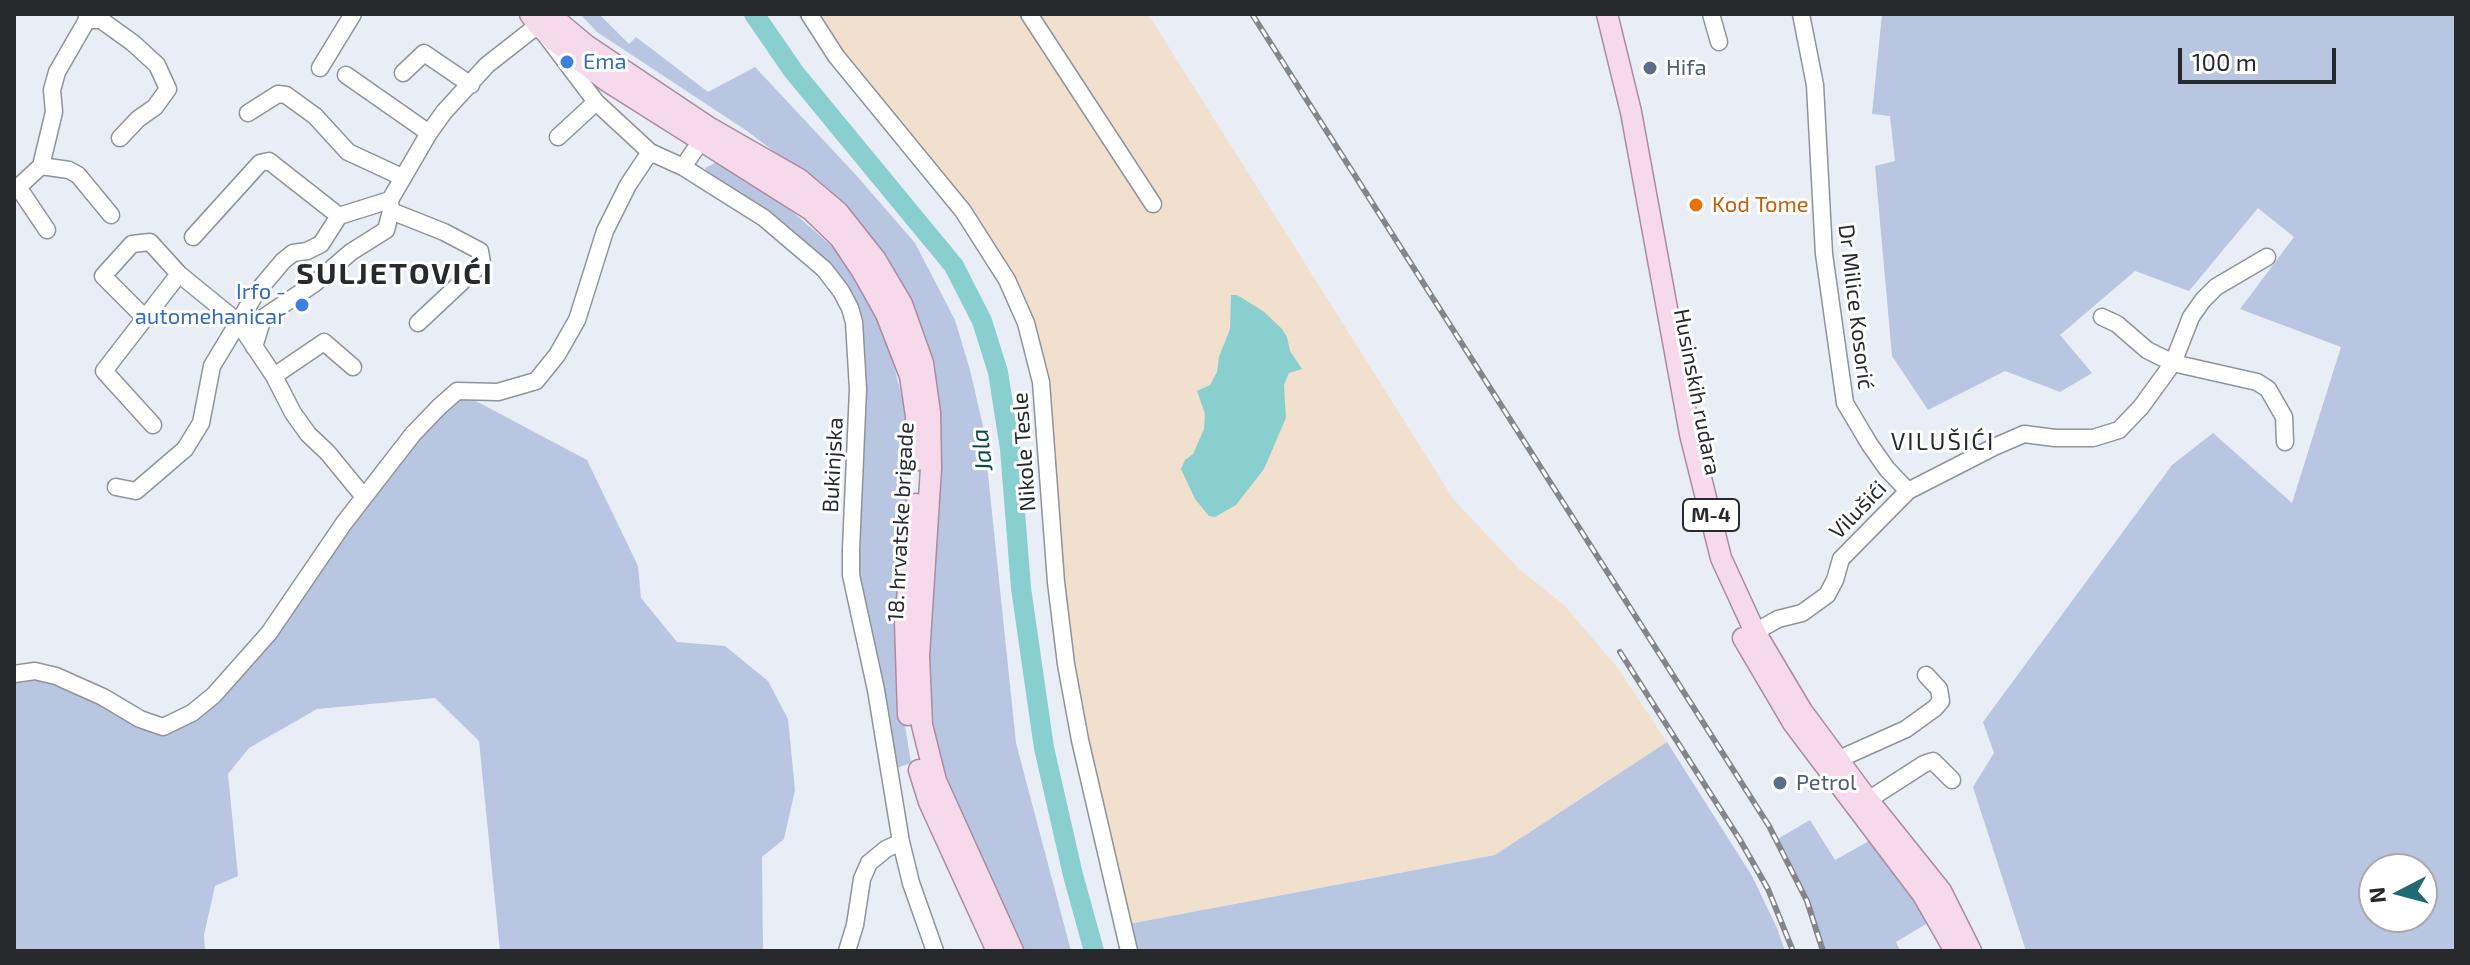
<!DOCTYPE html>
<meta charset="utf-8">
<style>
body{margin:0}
#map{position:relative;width:2470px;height:965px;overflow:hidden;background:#e9edf5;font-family:"Exo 2",sans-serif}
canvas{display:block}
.frame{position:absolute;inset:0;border:16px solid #28292c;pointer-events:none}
.north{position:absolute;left:2358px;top:853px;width:80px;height:80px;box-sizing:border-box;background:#fff;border:2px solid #a9a9ab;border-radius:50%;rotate:264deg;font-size:22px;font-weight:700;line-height:32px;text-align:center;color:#28292c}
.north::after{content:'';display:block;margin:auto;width:28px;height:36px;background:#206b73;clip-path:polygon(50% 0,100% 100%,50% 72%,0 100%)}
.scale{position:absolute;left:2178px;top:48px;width:158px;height:36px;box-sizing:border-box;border:4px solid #28292c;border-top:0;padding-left:10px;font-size:24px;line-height:28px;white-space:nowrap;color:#28292c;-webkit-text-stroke:6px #fff;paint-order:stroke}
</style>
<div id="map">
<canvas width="2470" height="965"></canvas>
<div class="frame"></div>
<div class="north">N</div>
<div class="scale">100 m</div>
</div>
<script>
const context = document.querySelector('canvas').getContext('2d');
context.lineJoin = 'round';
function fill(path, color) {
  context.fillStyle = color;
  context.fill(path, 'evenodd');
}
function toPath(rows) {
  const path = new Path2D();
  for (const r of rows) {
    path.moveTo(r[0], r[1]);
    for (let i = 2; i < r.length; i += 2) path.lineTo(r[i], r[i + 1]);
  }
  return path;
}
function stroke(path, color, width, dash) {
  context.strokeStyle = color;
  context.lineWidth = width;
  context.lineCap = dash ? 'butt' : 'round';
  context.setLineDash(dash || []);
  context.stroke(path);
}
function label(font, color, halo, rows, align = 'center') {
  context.font = font + ' "Exo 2",sans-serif';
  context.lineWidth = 6;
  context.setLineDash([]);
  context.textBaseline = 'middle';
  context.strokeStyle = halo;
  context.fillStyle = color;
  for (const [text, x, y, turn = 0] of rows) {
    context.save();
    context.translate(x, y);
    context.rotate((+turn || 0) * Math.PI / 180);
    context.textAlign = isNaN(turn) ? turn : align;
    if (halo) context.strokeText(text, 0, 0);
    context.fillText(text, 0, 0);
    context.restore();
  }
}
fill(toPath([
 [809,14,1148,14,1454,500,1519,569,1564,605,1617,667,1667,742,1495,855,1123,925,1080,740,1041,382,1007,280]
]), '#f1e0ce');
fill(toPath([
 [580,14,599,14,629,44,636,37,708,92,755,67,856,175,915,243,955,320,970,370,983,426,1016,743,1071,951,1017,951,941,781,924,686,938,435,818,185,747,131,597,32],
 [1882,14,2456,14,2456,951,2026,951,1973,787,1994,753,1983,722,2172,465,2213,433,2292,503,2341,347,2240,309,2294,237,2258,208,2189,291,2135,271,2060,335,2092,373,2060,392,2005,371,1928,410,1892,356,1875,166,1895,161,1890,116,1872,114],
 [2422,869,2422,917,2374,917,2374,869],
 [721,160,794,213,834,248,867,297,889,347,907,417,907,485,902,571,903,713,911,763,894,769,859,589,846,289,706,172,705,168],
 [457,391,587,460,638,566,641,598,677,642,725,646,768,681,788,719,795,790,784,839,762,857,763,951,500,951,479,741,435,698,317,709,249,748,228,774,238,876,215,886,204,935,205,951,14,951,14,674,35,671,163,727,192,713,319,561],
 [1667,742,1752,876,1777,928,1785,951,1129,951,1123,925,1495,855],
 [1810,820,1835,860,1869,841,1931,921,1896,942,1900,951,1823,951,1807,901,1776,840]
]), '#b9c6e2');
fill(toPath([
 [1231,295,1237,295,1263,311,1282,329,1287,337,1290,351,1302,369,1289,373,1284,385,1286,418,1264,469,1236,505,1215,517,1209,516,1195,499,1181,469,1185,460,1193,454,1204,429,1205,414,1197,391,1210,385,1217,372,1219,357,1230,329]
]), '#8acfd0');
stroke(toPath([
 [754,14,794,72,954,266,982,321,998,372,1010,449,1021,588,1044,748,1073,875,1094,951]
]), '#8acfd0', 20);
const minor = toPath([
 [809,14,836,56,963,211,1007,280,1026,323,1041,382,1056,582,1066,664,1080,740,1129,951],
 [1029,14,1153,204],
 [1711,14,1719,42],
 [1801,14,1815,85,1824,254,1845,403,1870,445,1887,469,1908,491],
 [87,20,101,20,133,43,157,65,168,89,155,107,138,119,120,138],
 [320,68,353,14],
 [403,73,424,53,471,85],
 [346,75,429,133],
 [248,113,278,94,286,95,315,116,348,152,402,177],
 [558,137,596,102],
 [41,166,69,170,78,175,111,215],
 [683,167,707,132],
 [18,187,47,230],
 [14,191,41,166,54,112,52,90,57,72,87,20,87,14],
 [391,211,444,232,480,251,482,263,418,323],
 [193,237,260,163,269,161,339,216],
 [2102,317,2117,324,2147,350,2173,363,2257,382,2268,389,2284,417,2285,442],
 [145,318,103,276,132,244,150,242,179,274,238,322,274,376,293,413,308,434,328,453,364,497],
 [254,347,263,318,315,283,351,252,386,230,391,211,390,200,429,133,444,112,487,65,538,25,596,102,650,152,683,167,764,218,824,269,841,291,850,308,854,322,858,389,851,549,851,575,876,690,901,842,911,883,935,951],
 [274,376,324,342,353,367],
 [153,425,104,371,179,274],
 [116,487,136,491,185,449,201,423,212,366,256,293,283,261,293,253,307,251,321,244,339,216,390,200],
 [1755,632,1778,619,1802,613,1827,595,1835,580,1841,559,1908,491,1994,447,2024,434,2055,438,2093,438,2119,430,2141,407,2173,363,2191,317,2203,300,2216,287,2267,257],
 [14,674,35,671,56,676,103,697,140,719,163,727,192,713,214,695,269,633,344,523,413,434,439,407,457,391,498,392,536,381,557,355,577,320,605,231,628,185,650,152],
 [1840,762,1848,755,1906,729,1935,708,1941,701,1939,689,1926,675],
 [1868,800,1924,764,1933,761,1952,780],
 [847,951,855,925,862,879,869,863,886,849,901,842]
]);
const major = toPath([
 [530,14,538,25,557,43,607,81,811,210,840,238,862,271,886,314,910,376,916,416,918,460],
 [549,14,586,45,710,128,799,179,838,212,876,260,902,304,923,363,930,413,931,468,919,656,922,725,936,781,1013,951],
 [1607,14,1631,112,1690,434,1721,558,1755,632,1802,711,1868,800,1941,891,1971,951],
 [1743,638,1793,723,1923,895,1955,951],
 [908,715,905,621,916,504],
 [919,770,929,802,997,951]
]);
stroke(minor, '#8f939a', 19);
stroke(major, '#ab8ba0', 23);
stroke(minor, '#fff', 16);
stroke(major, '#f7d9ec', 20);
const rail = toPath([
 [1252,14,1769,826,1807,901,1823,951],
 [1620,652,1740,840,1768,889,1793,951]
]);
stroke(rail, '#84868c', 6);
stroke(rail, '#fff', 3, [9]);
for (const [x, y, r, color] of [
 [567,62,8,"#3f7fe0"],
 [1650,68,8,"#5c6f8a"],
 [1696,205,8,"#e8710a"],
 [302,305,8,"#3f7fe0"],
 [1780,783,8,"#5c6f8a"]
]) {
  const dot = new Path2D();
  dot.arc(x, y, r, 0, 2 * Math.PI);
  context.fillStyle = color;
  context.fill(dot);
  stroke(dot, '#fff', 3);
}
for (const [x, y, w] of [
 [1711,515,56]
]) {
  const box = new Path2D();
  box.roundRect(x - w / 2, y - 16, w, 32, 6);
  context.fillStyle = '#fff';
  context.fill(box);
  stroke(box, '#28292c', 2);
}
label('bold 20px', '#28292c', null, [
 ["M-4",1711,515]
]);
label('22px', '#366cbe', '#fff', [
 ["Ema",583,62],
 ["Irfo -",286,292,"right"],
 ["automehanicar",286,317,"right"]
], 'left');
label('22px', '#4e5e75', '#fff', [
 ["Hifa",1666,68],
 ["Petrol",1796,783]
], 'left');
label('22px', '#c56008', '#fff', [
 ["Kod Tome",1712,205]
], 'left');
label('22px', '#28292c', '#fff', [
 ["Dr Milice Kosorić",1856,307,83],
 ["Husinskih rudara",1697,392,79],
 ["Nikole Tesle",1024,452,-94],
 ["Bukinjska",833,465,-87],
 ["Vilušići",1858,510,-46],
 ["18. hrvatske brigade",901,522,-87]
]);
context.letterSpacing = '2px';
label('24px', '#28292c', '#fff', [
 ["VILUŠIĆI",1943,442]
]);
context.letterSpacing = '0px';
label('italic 24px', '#0a4a4b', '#fff', [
 ["Jala",982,450,-97]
]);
context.letterSpacing = '2px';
label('bold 30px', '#28292c', '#fff', [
 ["SULJETOVIĆI",395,274]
]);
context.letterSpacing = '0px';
</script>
